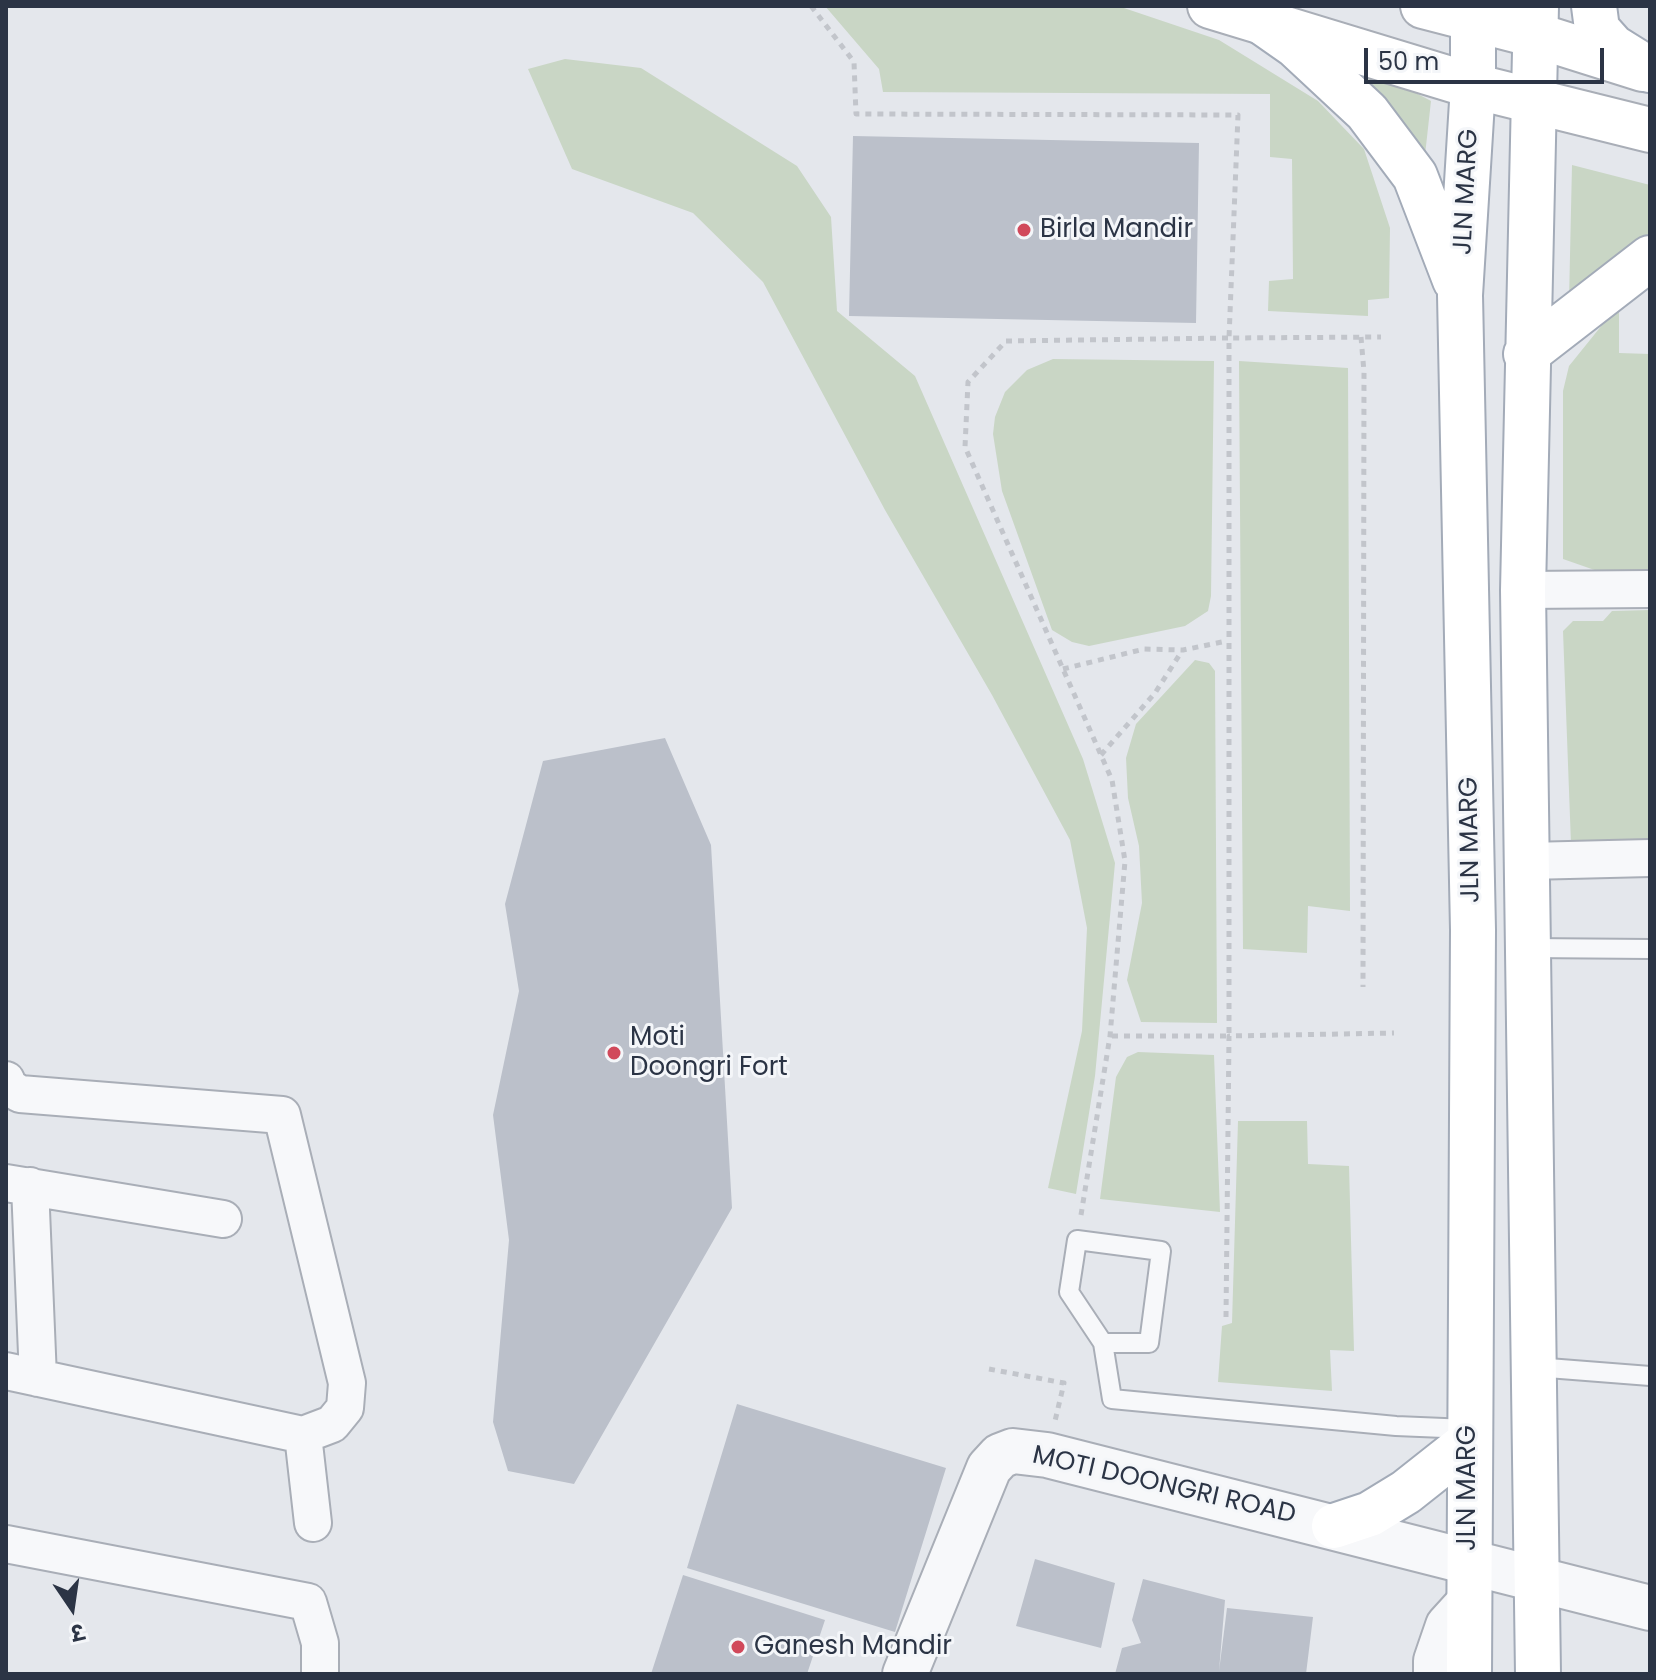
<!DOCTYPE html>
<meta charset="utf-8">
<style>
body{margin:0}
#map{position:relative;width:1656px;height:1680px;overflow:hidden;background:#e4e7ec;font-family:Poppins,"Noto Sans Devanagari",sans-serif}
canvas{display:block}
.frame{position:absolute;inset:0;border:8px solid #2b3445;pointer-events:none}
.north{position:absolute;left:32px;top:1568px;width:80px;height:80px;-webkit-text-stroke:6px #f4f6f9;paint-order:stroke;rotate:167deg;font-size:22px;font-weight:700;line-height:32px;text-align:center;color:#2b3445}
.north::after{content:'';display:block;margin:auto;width:28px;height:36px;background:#2b3445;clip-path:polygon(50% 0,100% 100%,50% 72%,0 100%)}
.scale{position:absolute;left:1364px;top:48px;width:240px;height:36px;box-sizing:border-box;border:4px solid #2b3445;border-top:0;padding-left:10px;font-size:24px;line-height:28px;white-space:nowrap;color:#2b3445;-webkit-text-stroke:6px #f4f6f9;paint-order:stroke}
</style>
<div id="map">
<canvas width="1656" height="1680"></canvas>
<div class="frame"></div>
<div class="north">उ</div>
<div class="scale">50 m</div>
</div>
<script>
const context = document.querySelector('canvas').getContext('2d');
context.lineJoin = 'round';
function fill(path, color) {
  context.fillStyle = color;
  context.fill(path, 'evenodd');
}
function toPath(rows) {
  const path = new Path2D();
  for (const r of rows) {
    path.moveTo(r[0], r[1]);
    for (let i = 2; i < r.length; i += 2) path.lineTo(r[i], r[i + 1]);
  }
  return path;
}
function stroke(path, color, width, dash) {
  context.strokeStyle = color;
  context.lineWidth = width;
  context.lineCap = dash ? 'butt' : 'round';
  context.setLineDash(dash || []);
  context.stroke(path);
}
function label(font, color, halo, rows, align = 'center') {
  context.font = font + ' Poppins,sans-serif';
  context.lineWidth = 6;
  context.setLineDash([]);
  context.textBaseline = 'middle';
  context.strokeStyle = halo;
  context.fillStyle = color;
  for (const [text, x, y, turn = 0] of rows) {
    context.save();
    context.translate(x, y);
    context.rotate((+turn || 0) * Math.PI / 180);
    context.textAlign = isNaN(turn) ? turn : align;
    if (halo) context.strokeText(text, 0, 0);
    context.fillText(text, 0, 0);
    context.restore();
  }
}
fill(toPath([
 [825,6,1118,6,1219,40,1318,101,1364,149,1390,228,1389,298,1368,300,1368,316,1268,311,1269,281,1293,279,1292,159,1270,157,1270,94,883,92,879,69],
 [1335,50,1431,101,1424,164],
 [565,59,641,68,797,166,831,217,837,311,915,376,1083,759,1115,863,1095,1076,1076,1194,1048,1188,1082,1031,1087,928,1070,840,992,695,885,510,763,282,693,213,572,169,528,69],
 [1572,165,1650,185,1650,232,1569,301],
 [1619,304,1619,353,1650,354,1650,576,1606,574,1563,559,1563,391,1569,366],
 [1053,359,1214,361,1211,596,1208,611,1185,626,1089,646,1072,642,1052,630,1002,491,993,434,995,417,1005,392,1027,370],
 [1239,361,1348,368,1350,911,1308,906,1307,953,1243,949],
 [1650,610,1650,848,1571,844,1563,631,1573,621,1603,621,1612,611],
 [1195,660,1209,663,1215,671,1217,1023,1141,1022,1127,980,1142,903,1139,846,1128,798,1126,758,1136,724],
 [1138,1052,1214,1055,1220,1212,1100,1199,1116,1077,1127,1057],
 [1238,1121,1307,1121,1308,1164,1349,1166,1354,1351,1330,1350,1332,1391,1218,1382,1222,1326,1232,1323]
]), '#c9d6c5');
fill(toPath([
 [853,136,1199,143,1196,323,849,316],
 [665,738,711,845,732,1208,574,1484,508,1471,493,1422,509,1240,493,1115,519,991,505,904,543,761],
 [737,1404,946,1468,895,1632,687,1568],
 [1035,1559,1115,1583,1101,1648,1016,1626],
 [683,1575,825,1620,807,1674,651,1674],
 [1143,1579,1225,1600,1219,1671,1227,1608,1313,1617,1306,1674,1115,1674,1122,1648,1141,1643,1132,1620]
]), '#bbc0ca');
const service = toPath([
 [1529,948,1650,949],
 [1103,1343,1149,1343,1161,1251,1077,1240,1069,1292,1103,1343,1112,1399,1396,1426,1468,1429],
 [1535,1367,1650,1376]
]);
const minor = toPath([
 [1523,590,1650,589],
 [1528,861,1650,858],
 [6,1080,7,1086,20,1094,282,1115,347,1383,345,1408,332,1424,303,1435,313,1523],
 [6,1183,223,1219],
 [30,1186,38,1378],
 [6,1371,303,1435],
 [6,1544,308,1602,320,1643,320,1674]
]);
const tertiary = toPath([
 [905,1674,989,1468,1000,1456,1013,1451,1047,1455,1650,1608],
 [1436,1674,1436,1661,1448,1626,1468,1604]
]);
const secondary = toPath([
 [1210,6,1473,86,1650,130],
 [1423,6,1535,35,1643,69]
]);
const primary = toPath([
 [1536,6,1523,590,1538,1674],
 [1594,6,1597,29,1613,47,1650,70],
 [1265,24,1295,45,1367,112,1415,176,1455,280],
 [1526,354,1650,258],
 [1334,1526,1370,1514,1406,1492,1468,1443],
 [1469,1674,1473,930,1460,295,1473,86,1473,6]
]);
stroke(service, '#a9aeb7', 22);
stroke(minor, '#a9aeb7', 40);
stroke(tertiary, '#a9aeb7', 48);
stroke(secondary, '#a9aeb7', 48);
stroke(primary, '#a3abb8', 48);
stroke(toPath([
 [811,6,854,62,856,114,1238,115,1229,338,1381,337],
 [1361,337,1364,372,1363,987],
 [1063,669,1144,649,1183,650,1227,641],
 [1101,755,1155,693,1182,651],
 [1081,1215,1110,1036,1125,861,1112,780,965,447,968,382,1006,341,1229,338,1229,1036,1110,1036],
 [1226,1317,1229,1036,1394,1033],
 [989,1369,1064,1383,1055,1421]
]), '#c2c5cb', 5, [6, 6]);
stroke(service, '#f7f8fa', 18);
stroke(minor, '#f7f8fa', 36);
stroke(tertiary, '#f7f8fa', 44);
stroke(secondary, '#fff', 44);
stroke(primary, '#fff', 44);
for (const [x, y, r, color] of [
 [1024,230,8,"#d1495b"],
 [614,1053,8,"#d1495b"],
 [738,1647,8,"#d1495b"]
]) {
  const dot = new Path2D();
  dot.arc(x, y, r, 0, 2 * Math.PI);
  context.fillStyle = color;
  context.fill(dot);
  stroke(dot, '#f4f6f9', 3);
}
label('26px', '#2b3445', '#f4f6f9', [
 ["JLN MARG",1467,192,-87],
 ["JLN MARG",1471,840,-91],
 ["MOTI DOONGRI ROAD",1164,1486,13],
 ["JLN MARG",1468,1488,-90]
]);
label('26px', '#2b3445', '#f4f6f9', [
 ["Birla Mandir",1040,230],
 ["Moti",630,1038],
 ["Doongri Fort",630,1068],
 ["Ganesh Mandir",754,1647]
], 'left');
</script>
